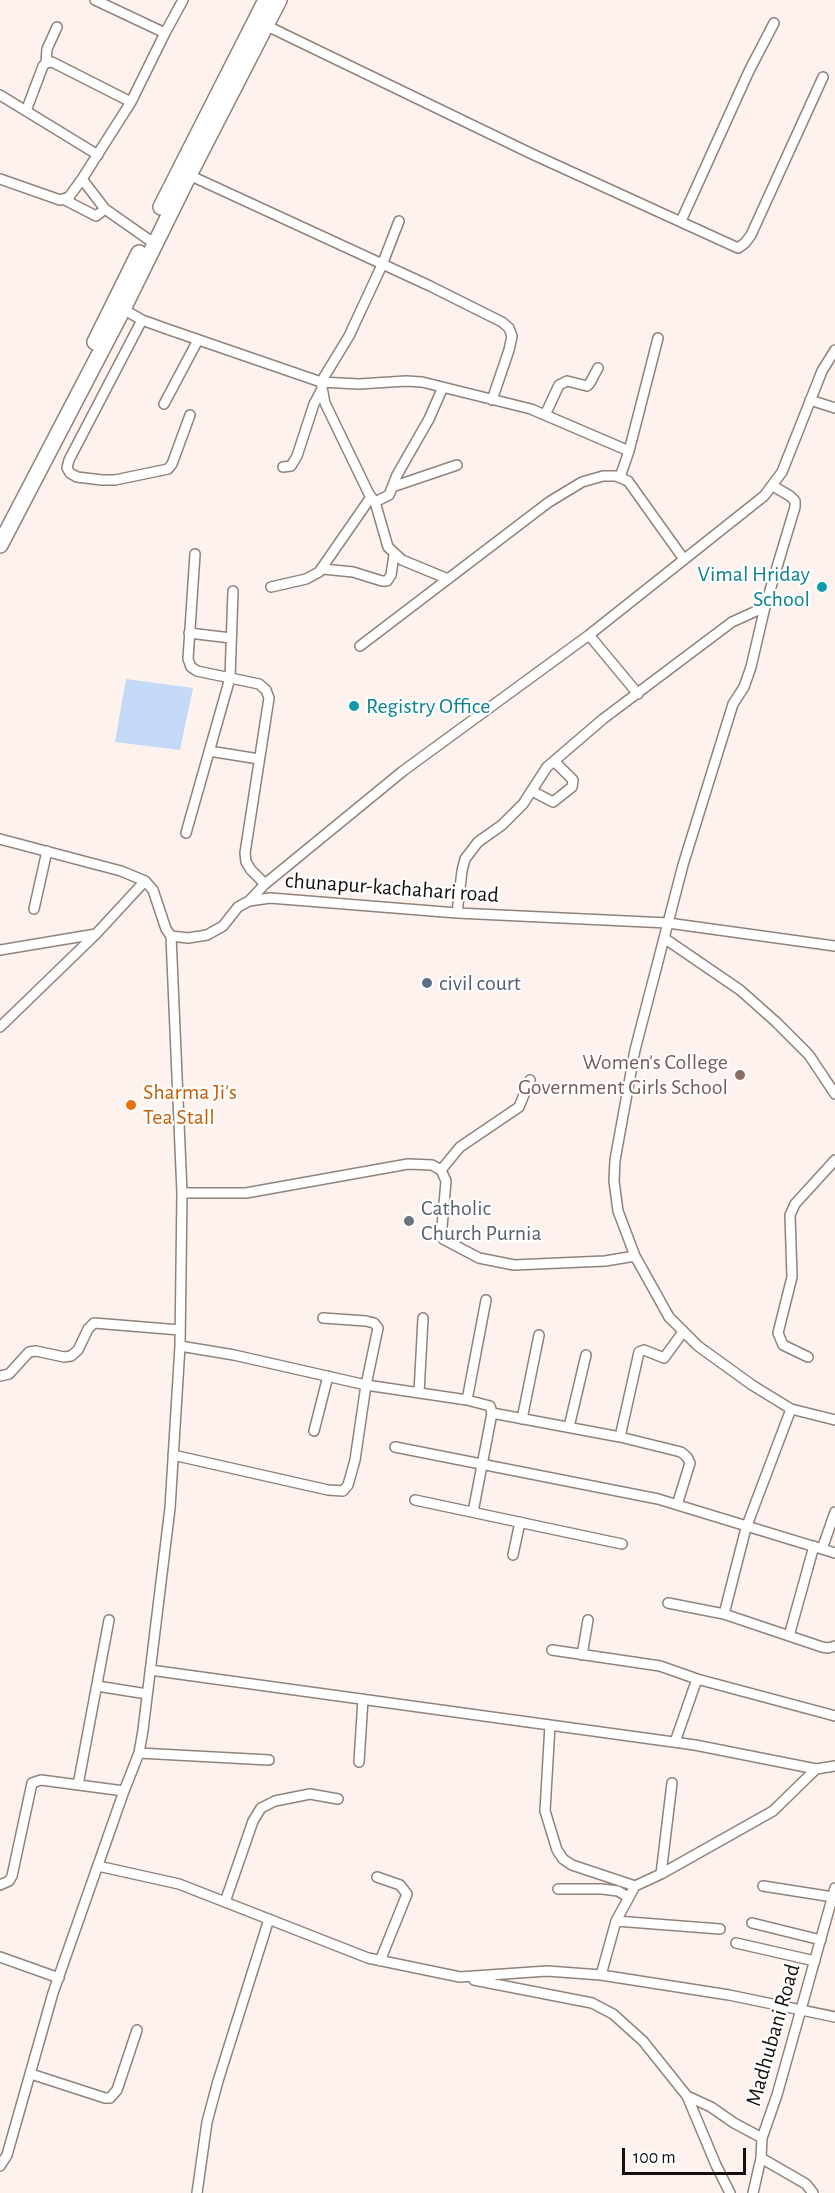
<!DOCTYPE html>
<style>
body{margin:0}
#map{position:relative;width:835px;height:2193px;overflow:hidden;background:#fdf2ed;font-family:"Alegreya Sans",sans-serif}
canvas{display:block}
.scale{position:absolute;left:622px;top:2148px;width:124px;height:27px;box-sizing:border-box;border:3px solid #140f0c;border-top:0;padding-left:8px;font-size:18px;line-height:21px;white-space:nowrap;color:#140f0c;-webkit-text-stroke:4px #fff;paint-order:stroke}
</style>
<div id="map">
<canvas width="835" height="2193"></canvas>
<div class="scale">100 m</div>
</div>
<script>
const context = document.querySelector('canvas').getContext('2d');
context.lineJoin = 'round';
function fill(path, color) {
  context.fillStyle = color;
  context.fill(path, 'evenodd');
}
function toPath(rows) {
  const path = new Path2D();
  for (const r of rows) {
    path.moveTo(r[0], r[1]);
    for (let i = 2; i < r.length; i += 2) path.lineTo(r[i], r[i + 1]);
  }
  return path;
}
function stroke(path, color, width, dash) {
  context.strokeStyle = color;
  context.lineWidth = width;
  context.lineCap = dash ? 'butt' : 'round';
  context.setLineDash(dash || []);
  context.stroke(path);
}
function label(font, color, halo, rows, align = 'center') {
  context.font = font + ' "Alegreya Sans",sans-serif';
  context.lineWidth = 4.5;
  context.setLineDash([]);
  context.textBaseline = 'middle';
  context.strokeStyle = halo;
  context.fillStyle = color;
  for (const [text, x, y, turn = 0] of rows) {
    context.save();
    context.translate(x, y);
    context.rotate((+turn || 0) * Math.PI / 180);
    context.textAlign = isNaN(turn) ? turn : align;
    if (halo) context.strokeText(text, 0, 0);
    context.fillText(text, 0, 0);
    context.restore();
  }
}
fill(toPath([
 [126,679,193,688,180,750,115,742]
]), '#c4d9f6');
const minor = toPath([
 [95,0,165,33,131,102,82,179,105,209,155,244],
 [263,24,532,154,738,248,745,243,751,235,823,77],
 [165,33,183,0],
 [46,63,47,49,57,27],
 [0,95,98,155],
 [26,111,43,66,46,63,52,62,60,66,131,102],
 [189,175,430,286,502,322,509,328,512,336,509,350,492,400],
 [0,179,60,200,69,197,82,179],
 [65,200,96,216,105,209],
 [399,221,382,265,349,336,321,382,325,403,369,494,375,502,388,547,402,560,448,579],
 [681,221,749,71,774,23],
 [123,309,142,320,167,329,321,382,359,384,406,381,422,382,531,409,629,451],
 [142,320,69,460,67,468,70,473,77,477,102,480,115,480,168,469,172,464,190,415],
 [810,400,835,408],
 [164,404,198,340],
 [545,415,559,385,567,381,587,386,590,383,598,368],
 [283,467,291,466,297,456,314,404,322,389],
 [620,477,629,451,658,338],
 [773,486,790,496,795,501,795,507,765,607,751,667,744,687,733,704,683,865,635,1050,615,1160,614,1181,618,1211,635,1256,669,1317,698,1346,752,1385,791,1409,835,1420],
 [392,487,457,465],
 [375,502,389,495,397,475,429,419,443,387],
 [195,554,188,659,191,667,197,671,259,684,266,690,269,698,245,853,246,862,251,870,265,884],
 [323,569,353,572,382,581,387,581,391,575,394,555],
 [271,587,306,579,319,572,371,497],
 [189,633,231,638],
 [589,635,638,694],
 [360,646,549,502,582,482,603,476,616,476,628,481,683,558],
 [209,751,259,759],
 [532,791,553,802,572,787,573,780,554,761],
 [186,833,230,678,233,591],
 [0,839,121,871,145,881,153,890,166,929,171,936,188,938,207,935,223,926,238,907,249,901,270,898,457,913,668,923,835,946],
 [249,901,265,884,403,771,589,635,764,496,782,472,822,371,835,350],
 [34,909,47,851],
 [457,913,462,871,465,859,478,842,502,825,523,804,547,767,603,719,732,622,765,607],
 [664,938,740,990,776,1022,809,1055,835,1094],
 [0,950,96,934],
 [0,1027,96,934,145,881],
 [441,1170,460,1147,519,1107,530,1080],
 [182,1193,246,1193,408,1164,432,1165,441,1170,446,1181,442,1227,443,1239,479,1258,514,1265,605,1261,635,1256],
 [180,1346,234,1355,366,1385,467,1400,490,1406,492,1413,473,1512],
 [808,1357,783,1345,778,1333,792,1277,790,1215,795,1204,835,1160],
 [0,1376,9,1374,29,1352,36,1351,64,1357,71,1356,78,1350,88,1329,94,1323,180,1330],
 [419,1393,423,1318],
 [467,1400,486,1300],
 [492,1413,620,1437,681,1452,687,1457,690,1463,677,1505],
 [522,1419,539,1335],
 [569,1427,586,1355],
 [314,1431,328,1376],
 [620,1437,639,1352,644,1350,664,1358,683,1332],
 [395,1447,658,1499,835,1553],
 [173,1455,328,1490,343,1491,348,1485,355,1460,366,1385,378,1328,374,1323,366,1321,323,1318],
 [415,1500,622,1544],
 [822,1549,835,1512],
 [513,1555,520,1522],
 [668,1603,724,1614,822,1647,828,1648,835,1646],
 [724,1614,746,1528,791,1409],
 [789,1636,814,1546],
 [552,1650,660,1666,697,1679,835,1716],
 [582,1655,588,1620],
 [150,1670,695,1745,816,1769,835,1766],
 [97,1686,147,1694],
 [550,1725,545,1811,557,1850,563,1859,572,1865,635,1886],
 [675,1742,697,1679],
 [139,1753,269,1760],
 [359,1762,363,1699],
 [78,1785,109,1620],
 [98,1866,179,1884,368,1958,460,1977,547,1971,601,1975,729,1995,835,2017],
 [661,1874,672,1783],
 [377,1877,400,1885,407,1894,380,1961],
 [0,1885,9,1881,12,1876,32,1783,41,1780,124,1791],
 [763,1886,833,1897],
 [558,1889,602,1889,618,1891,628,1897],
 [225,1902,253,1821,261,1808,275,1801,310,1794,338,1799],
 [616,1921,720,1929],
 [752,1923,821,1940],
 [736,1943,815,1961],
 [0,1957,59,1978],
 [601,1975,616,1921,635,1886,661,1874,773,1811,816,1769],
 [474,1980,592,2003,613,2014,643,2041,687,2096,716,2165,730,2193],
 [31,2074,105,2098,110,2098,117,2090,137,2030],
 [687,2096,711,2107,734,2123,762,2138],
 [761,2158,806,2184,813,2193],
 [0,2166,7,2155,53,1993,124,1791,139,1753,143,1730,170,1508,180,1346,182,1193,171,936],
 [197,2193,207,2122,218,2081,269,1919],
 [753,2193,761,2158,762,2138,777,2095,835,1888]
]);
const trunk = toPath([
 [161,207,266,0],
 [95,342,139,253],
 [0,545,123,309,189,175,279,0]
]);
stroke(minor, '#91827a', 12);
stroke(trunk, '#91827a', 18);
stroke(minor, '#fff', 9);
stroke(trunk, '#fff', 15);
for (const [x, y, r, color] of [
 [822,587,6,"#0f9aa8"],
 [354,706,6,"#0f9aa8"],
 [427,983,6,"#5c6f8a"],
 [740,1075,6,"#8d6e63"],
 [131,1105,6,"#e8710a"],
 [409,1221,6,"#6b7280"]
]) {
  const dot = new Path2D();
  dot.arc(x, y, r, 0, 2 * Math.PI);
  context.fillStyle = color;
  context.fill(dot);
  stroke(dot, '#fff', 2);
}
label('22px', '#0d838f', '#fff', [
 ["Vimal Hriday",810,574],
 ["School",810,599],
 ["Registry Office",366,706,"left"]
], 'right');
label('22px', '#140f0c', '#fff', [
 ["chunapur-kachahari road",392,888,4],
 ["Madhubani Road",773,2035,-74]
]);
label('22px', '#4e5e75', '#fff', [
 ["civil court",439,983]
], 'left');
label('22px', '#785e54', '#fff', [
 ["Women's College",728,1062],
 ["Government Girls School",728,1087]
], 'right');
label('22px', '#c56008', '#fff', [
 ["Sharma Ji's",143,1092],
 ["Tea Stall",143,1117]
], 'left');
label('22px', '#5b616d', '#fff', [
 ["Catholic",421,1208],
 ["Church Purnia",421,1233]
], 'left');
</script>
